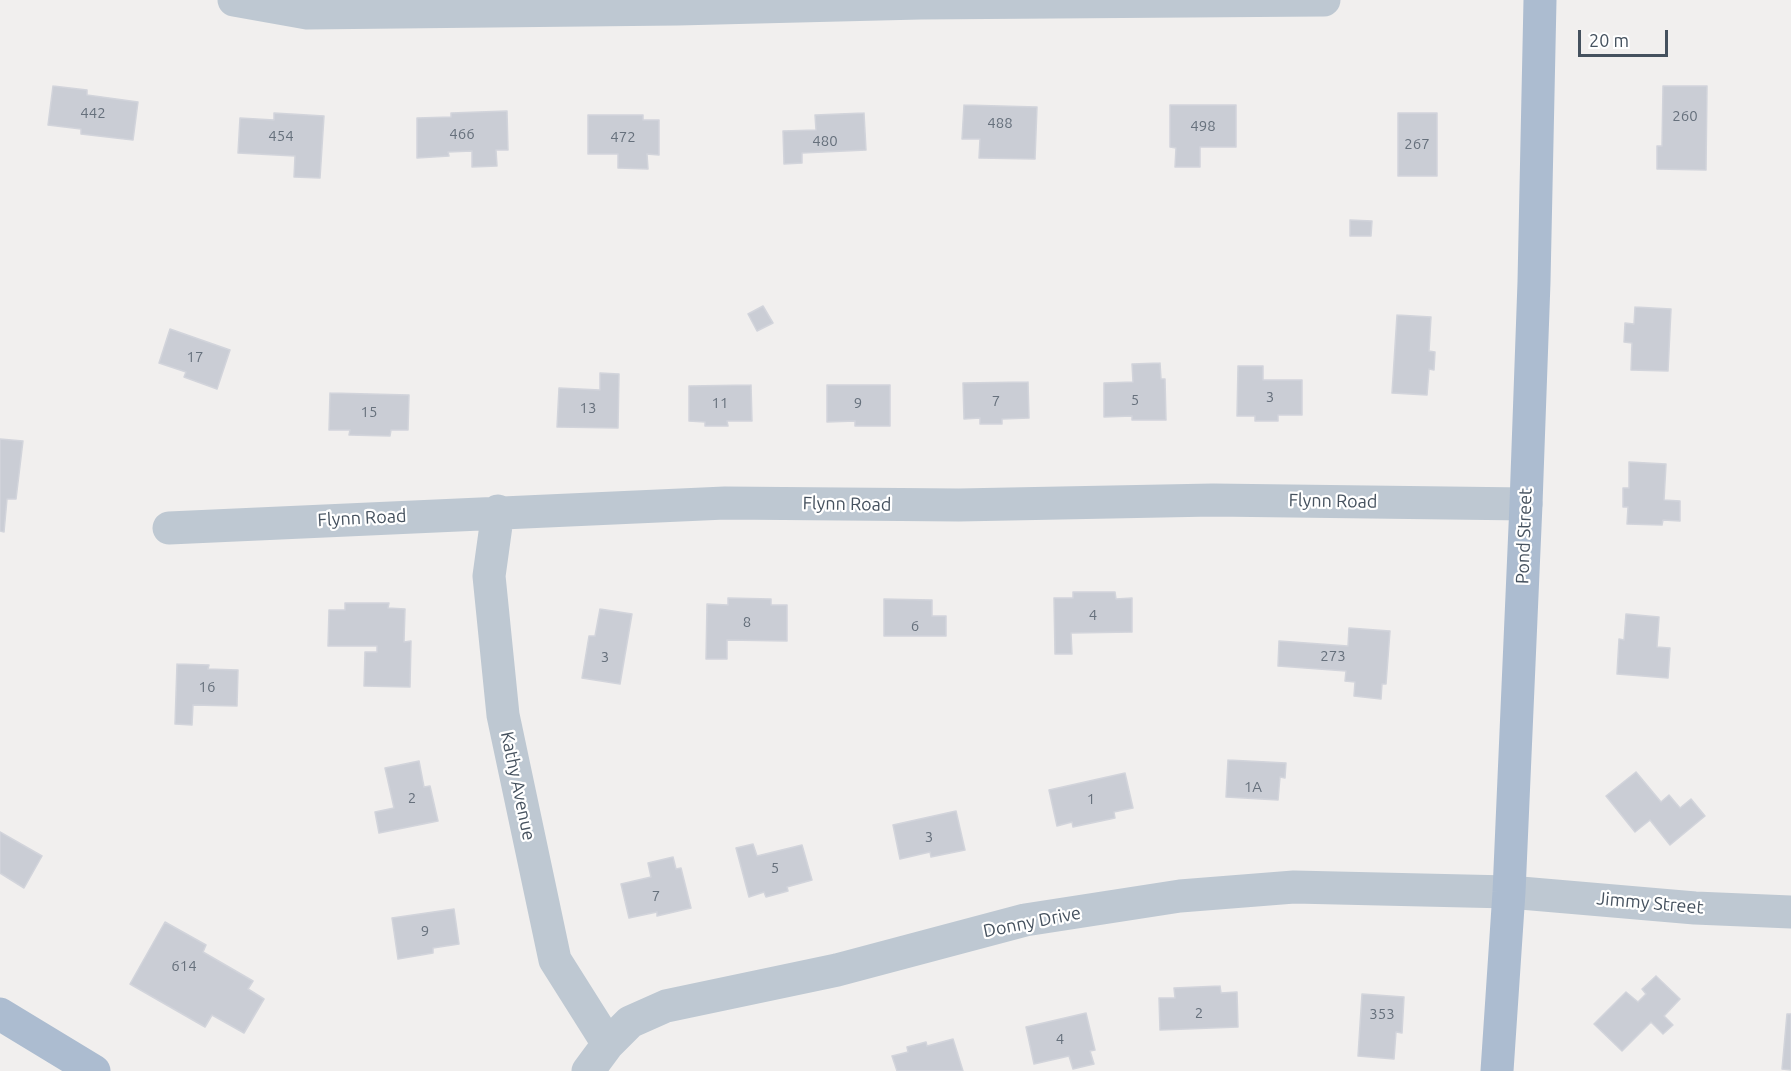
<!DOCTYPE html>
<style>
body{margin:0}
#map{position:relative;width:1791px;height:1071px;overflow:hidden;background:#f1efee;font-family:Ubuntu,sans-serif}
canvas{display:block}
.scale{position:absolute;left:1578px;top:30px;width:90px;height:27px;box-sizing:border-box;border:3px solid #45515e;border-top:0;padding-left:8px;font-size:18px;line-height:21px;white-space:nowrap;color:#45515e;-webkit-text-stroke:4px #fff;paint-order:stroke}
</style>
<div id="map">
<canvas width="1791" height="1071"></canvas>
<div class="scale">20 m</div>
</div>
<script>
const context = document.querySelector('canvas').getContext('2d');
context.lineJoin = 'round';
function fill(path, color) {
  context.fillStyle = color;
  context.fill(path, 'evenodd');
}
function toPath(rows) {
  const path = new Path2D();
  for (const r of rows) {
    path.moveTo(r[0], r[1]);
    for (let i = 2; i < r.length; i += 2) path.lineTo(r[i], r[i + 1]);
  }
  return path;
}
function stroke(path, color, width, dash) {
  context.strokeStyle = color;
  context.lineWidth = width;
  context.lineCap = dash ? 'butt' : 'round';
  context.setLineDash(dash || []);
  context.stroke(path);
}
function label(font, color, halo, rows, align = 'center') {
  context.font = font + ' Ubuntu,sans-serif';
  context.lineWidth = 4.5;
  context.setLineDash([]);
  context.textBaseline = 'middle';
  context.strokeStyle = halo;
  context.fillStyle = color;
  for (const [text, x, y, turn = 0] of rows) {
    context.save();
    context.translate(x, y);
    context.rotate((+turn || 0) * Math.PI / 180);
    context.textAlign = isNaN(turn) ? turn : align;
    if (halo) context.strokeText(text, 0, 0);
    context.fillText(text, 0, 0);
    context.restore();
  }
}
const building = toPath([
 [53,86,87,90,87,95,138,102,133,140,81,134,81,129,48,125,53,86],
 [1663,86,1707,86,1706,170,1657,169,1657,146,1662,146,1663,86],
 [964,105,1037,107,1035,159,979,158,980,139,962,139,964,105],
 [1170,105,1236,105,1236,147,1200,147,1200,167,1175,167,1176,148,1170,147,1170,105],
 [507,111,508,150,496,150,497,166,472,167,472,151,448,152,449,156,417,158,417,118,451,117,451,113,507,111],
 [274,113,324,116,320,178,294,177,295,156,238,153,240,118,274,120,274,113],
 [864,113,866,150,802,153,802,163,784,164,783,131,816,130,815,115,864,113],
 [1398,113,1437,113,1437,176,1398,176,1398,113],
 [588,115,643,115,643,120,659,120,659,155,647,154,648,169,618,168,618,154,588,154,588,115],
 [1350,220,1372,221,1371,236,1350,236,1350,220],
 [763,306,773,323,757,331,748,314,763,306],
 [1635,307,1671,309,1668,371,1631,370,1632,343,1624,342,1625,323,1634,324,1635,307],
 [1397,315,1431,317,1429,351,1435,352,1434,370,1429,369,1427,395,1392,393,1397,315],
 [170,329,230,350,217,389,184,377,186,372,159,363,170,329],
 [1160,363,1161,379,1165,379,1166,420,1132,420,1132,416,1104,417,1104,383,1133,382,1132,364,1160,363],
 [1238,366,1263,366,1263,380,1302,380,1302,415,1278,415,1278,421,1255,421,1255,416,1237,416,1238,366],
 [600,373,619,374,618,428,557,427,559,388,600,390,600,373],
 [1028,382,1029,418,1002,419,1002,424,980,424,980,418,964,419,963,383,1028,382],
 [751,385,752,421,727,421,728,426,705,426,705,422,689,421,689,386,751,385],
 [827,385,890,385,890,426,855,426,855,421,827,422,827,385],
 [330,393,409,395,408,430,391,430,390,436,349,435,350,430,329,430,330,393],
 [0,439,23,441,16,499,7,499,4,532,0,531,0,439],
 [1629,462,1666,464,1664,500,1680,501,1680,521,1663,520,1662,525,1627,524,1628,507,1623,507,1623,488,1629,488,1629,462],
 [1073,592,1115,592,1116,599,1132,598,1132,632,1071,633,1072,654,1055,654,1054,598,1073,598,1073,592],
 [728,598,771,599,771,605,787,605,787,641,727,640,727,659,706,659,707,604,728,605,728,598],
 [884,599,932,600,932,616,946,616,946,636,884,636,884,599],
 [345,603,389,603,388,608,405,609,404,642,411,641,410,687,364,686,365,652,377,652,377,646,328,646,329,610,345,610,345,603],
 [600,609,632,614,620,684,582,678,589,636,595,636,600,609],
 [1626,614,1659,617,1657,647,1670,648,1668,678,1617,674,1619,639,1624,640,1626,614],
 [1349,628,1390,631,1386,684,1382,684,1381,699,1354,696,1355,682,1345,681,1346,671,1278,666,1279,641,1348,646,1349,628],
 [177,664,209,665,208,669,238,670,237,706,193,705,192,725,175,724,177,664],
 [1228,760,1286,763,1285,778,1280,777,1278,800,1226,797,1228,760],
 [419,761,424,787,430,786,438,821,379,833,375,812,394,808,385,768,419,761],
 [1636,772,1661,802,1669,795,1680,808,1691,799,1705,816,1670,845,1650,820,1635,832,1606,796,1636,772],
 [1125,773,1133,808,1114,812,1115,818,1073,827,1072,822,1057,826,1049,790,1125,773],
 [956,811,965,850,931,857,930,852,900,859,893,825,956,811],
 [0,832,42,856,24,888,0,873,0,832],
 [753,844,757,856,802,845,812,880,787,887,788,891,766,897,764,892,749,897,736,848,753,844],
 [673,857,676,869,681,868,691,908,657,916,657,912,629,918,621,884,651,877,648,863,673,857],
 [454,909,459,944,433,948,433,953,398,959,392,918,454,909],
 [165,922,206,945,203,952,253,981,248,989,264,999,244,1033,212,1015,205,1027,130,984,165,922],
 [1656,976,1680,999,1664,1016,1673,1025,1663,1034,1651,1022,1622,1051,1594,1024,1626,992,1638,1002,1646,994,1642,989,1656,976],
 [1220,986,1221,993,1237,992,1238,1027,1160,1030,1159,998,1175,998,1174,988,1220,986],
 [1362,994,1404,997,1402,1033,1396,1032,1394,1059,1358,1056,1362,994],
 [1086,1013,1095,1050,1090,1051,1094,1064,1073,1069,1069,1056,1034,1064,1026,1027,1086,1013],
 [1787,1014,1791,1014,1791,1070,1782,1069,1787,1014],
 [953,1039,963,1071,897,1071,892,1056,908,1052,907,1047,926,1042,927,1046,953,1039]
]);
fill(building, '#cacdd5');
stroke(building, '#d2d4db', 1.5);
stroke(toPath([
 [234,0,307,13,678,9,920,3,1324,0],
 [498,511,489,576,503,715,555,960,608,1044],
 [169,528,725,503,959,505,1213,500,1526,504],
 [588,1071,608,1044,630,1022,666,1006,837,970,1025,920,1180,896,1294,887,1509,892,1695,908,1791,912]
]), '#bec8d2', 33);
stroke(toPath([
 [0,1014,94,1071],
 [1497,1071,1509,892,1526,504,1534,282,1540,0]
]), '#acbcd0', 33);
label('15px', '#66707c', null, [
 ["442",93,113],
 ["260",1685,116],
 ["488",1000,123],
 ["498",1203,126],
 ["466",462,134],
 ["454",281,136],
 ["472",623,137],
 ["480",825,141],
 ["267",1417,144],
 ["17",195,357],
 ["3",1270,397],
 ["5",1135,400],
 ["7",996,401],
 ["11",720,403],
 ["9",858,403],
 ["13",588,408],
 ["15",369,412],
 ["4",1093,615],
 ["8",747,622],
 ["6",915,626],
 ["273",1333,656],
 ["3",605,657],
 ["16",207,687],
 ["1A",1253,787],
 ["2",412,798],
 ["1",1091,799],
 ["3",929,837],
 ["5",775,868],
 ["7",656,896],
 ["9",425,931],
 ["614",184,966],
 ["2",1199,1013],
 ["353",1382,1014],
 ["4",1060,1039]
]);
label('18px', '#45515e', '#fff', [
 ["Flynn Road",1333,501,1],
 ["Flynn Road",847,504,1],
 ["Flynn Road",362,518,-3],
 ["Pond Street",1524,536,-88],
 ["Kathy Avenue",518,786,78],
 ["Jimmy Street",1650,903,5],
 ["Donny Drive",1032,922,-11]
]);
</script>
